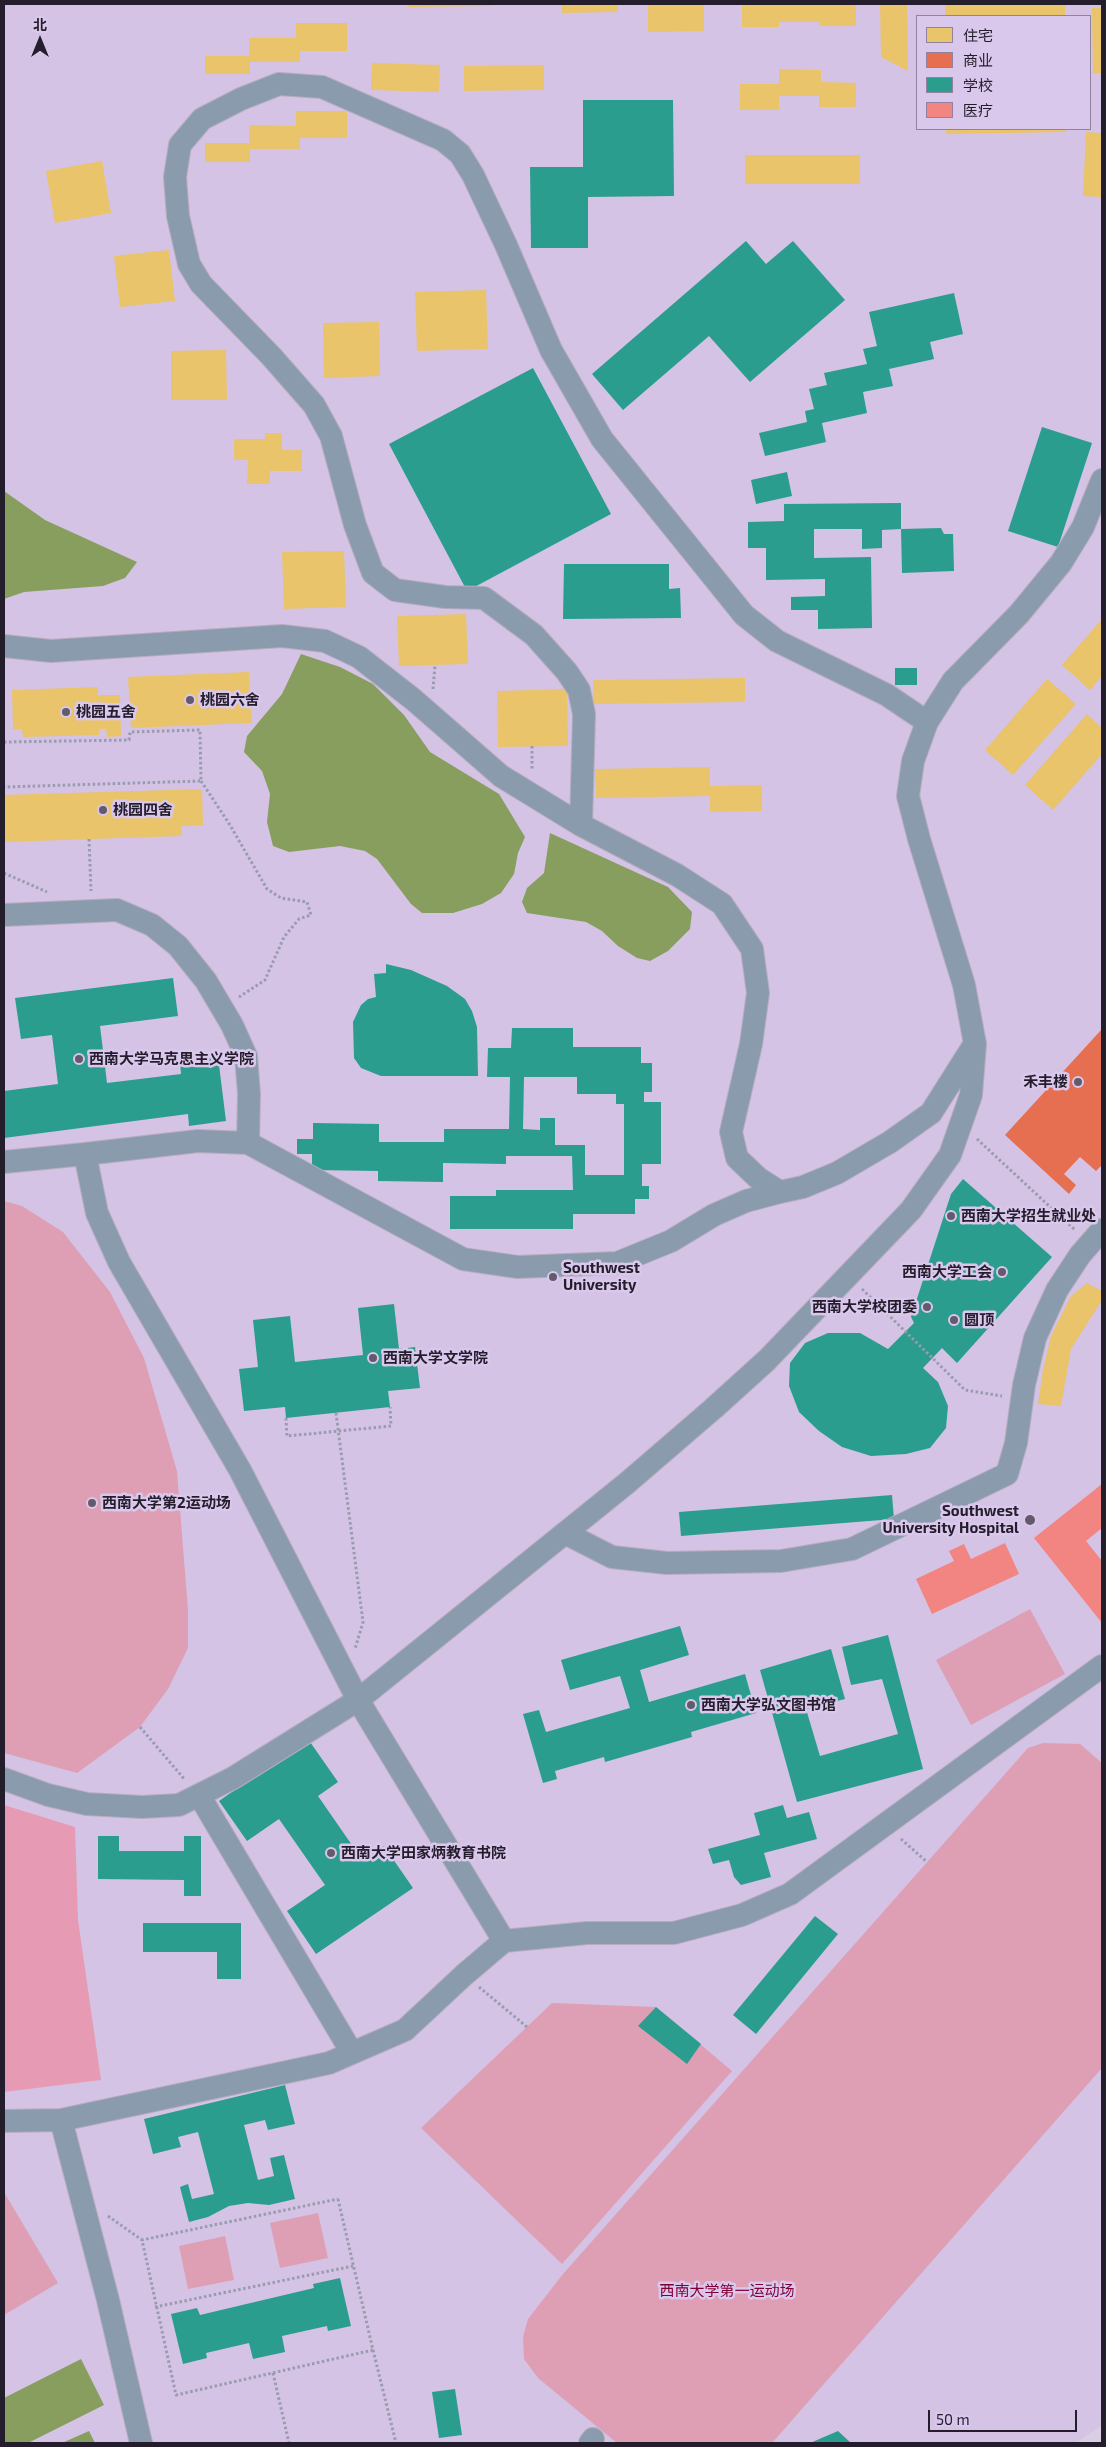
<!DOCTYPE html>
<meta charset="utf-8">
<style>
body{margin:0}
#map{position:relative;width:1106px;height:2447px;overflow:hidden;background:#d9cfe4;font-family:"Exo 2","Noto Sans SC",sans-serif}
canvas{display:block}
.frame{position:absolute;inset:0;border:5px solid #241d2b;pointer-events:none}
.legend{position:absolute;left:916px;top:15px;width:175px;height:115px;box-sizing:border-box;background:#d9c7ec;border:1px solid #91839f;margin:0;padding:6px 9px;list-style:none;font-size:15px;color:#241d2b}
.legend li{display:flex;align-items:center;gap:10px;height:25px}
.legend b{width:25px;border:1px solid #91839f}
.north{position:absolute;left:15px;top:15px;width:50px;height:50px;-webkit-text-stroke:4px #d9c7ec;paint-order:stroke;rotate:0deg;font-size:14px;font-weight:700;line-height:20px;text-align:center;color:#241d2b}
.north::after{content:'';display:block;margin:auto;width:18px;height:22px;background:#241d2b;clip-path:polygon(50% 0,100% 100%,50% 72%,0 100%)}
.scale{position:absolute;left:928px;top:2410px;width:149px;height:22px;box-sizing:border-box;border:2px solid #241d2b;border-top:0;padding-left:6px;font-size:15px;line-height:18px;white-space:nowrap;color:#241d2b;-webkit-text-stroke:4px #d9c7ec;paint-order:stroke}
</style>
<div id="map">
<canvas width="1106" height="2447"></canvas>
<div class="frame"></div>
<ul class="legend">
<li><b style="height:14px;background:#e9c46a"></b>住宅</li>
<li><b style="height:14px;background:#e76f51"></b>商业</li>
<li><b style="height:14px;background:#2a9d8f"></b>学校</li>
<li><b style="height:14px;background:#f28482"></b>医疗</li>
</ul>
<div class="north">北</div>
<div class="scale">50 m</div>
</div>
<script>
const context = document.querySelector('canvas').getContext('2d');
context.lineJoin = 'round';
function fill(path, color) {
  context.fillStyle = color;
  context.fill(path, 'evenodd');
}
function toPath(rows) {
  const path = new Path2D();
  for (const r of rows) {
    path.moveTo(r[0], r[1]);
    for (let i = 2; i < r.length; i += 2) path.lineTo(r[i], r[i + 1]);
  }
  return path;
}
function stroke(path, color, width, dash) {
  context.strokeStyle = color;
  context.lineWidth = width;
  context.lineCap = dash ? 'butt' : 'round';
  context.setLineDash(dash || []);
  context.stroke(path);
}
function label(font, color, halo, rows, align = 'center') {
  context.font = font + ' "Exo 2","Noto Sans SC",sans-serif';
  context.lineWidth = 5;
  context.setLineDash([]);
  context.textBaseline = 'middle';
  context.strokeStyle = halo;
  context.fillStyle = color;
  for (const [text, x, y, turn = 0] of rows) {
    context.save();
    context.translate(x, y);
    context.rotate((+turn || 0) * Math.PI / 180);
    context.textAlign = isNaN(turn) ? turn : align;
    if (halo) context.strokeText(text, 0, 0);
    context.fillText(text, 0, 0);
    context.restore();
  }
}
fill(toPath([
 [4,4,1102,4,1102,2425,1076,2443,4,2443],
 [917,16,1090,16,1090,129,917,129]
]), '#d4c3e5');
fill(toPath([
 [4,1201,22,1206,63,1232,110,1292,144,1358,177,1471,188,1610,188,1648,168,1689,140,1727,77,1773,4,1753],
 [1030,1609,1065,1674,971,1725,936,1660],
 [1043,1743,1080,1744,1102,1763,1102,2068,772,2443,617,2443,538,2378,524,2359,523,2337,528,2319,563,2274,1028,1748],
 [552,2003,656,2007,732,2071,562,2264,421,2128],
 [4,2192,58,2283,4,2315],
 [318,2213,328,2258,280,2268,270,2223],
 [225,2236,234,2280,188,2289,179,2246]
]), '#de9fb5');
fill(toPath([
 [4,1805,75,1827,78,1920,101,2080,4,2092]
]), '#e79ab4');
fill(toPath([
 [4,491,45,520,137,562,125,578,103,586,24,592,4,599],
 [301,654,340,667,373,684,404,715,430,752,499,794,525,837,518,853,514,874,501,893,482,904,453,913,422,913,411,904,377,859,365,851,340,846,289,852,273,846,267,822,270,794,262,771,244,752,247,736,282,694],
 [550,833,668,887,692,912,690,929,668,951,650,961,637,958,618,946,602,931,586,922,527,913,522,902,527,888,544,873],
 [81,2359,104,2405,28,2443,4,2443,4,2398],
 [89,2431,95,2443,62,2443]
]), '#889e5f');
fill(toPath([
 [408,4,494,4,494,6,408,7],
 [562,4,618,4,618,12,562,13],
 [648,4,704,4,704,31,648,32],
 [742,4,856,4,856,26,820,26,819,22,779,22,779,27,742,27],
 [880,4,907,4,908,71,881,57],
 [945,4,1065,4,1065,16,945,16],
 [1092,8,1102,8,1102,73,1093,73],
 [296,23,347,23,347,51,300,51,300,62,250,62,250,74,205,74,205,56,249,56,249,38,296,38],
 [372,63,440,65,439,92,371,90],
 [544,65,544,90,464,91,464,66],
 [779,69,821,70,821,82,856,83,856,107,819,107,819,96,779,96,779,110,740,110,740,84,779,84],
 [296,111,347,111,347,138,300,138,300,149,250,149,250,162,205,162,205,143,249,143,249,125,296,126],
 [946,129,1066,129,1066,132,946,134],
 [1086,132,1102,133,1102,197,1083,196],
 [745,155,860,155,860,184,745,184],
 [102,161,111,213,55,223,46,171],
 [169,250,175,301,120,307,114,256],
 [486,290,488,349,417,351,415,292],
 [379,322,380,376,324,378,323,323],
 [226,350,227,400,171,400,171,351],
 [265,433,282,433,282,450,302,450,302,471,270,471,270,484,247,484,248,460,234,460,234,439,265,439],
 [344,551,346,607,284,609,282,552],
 [466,614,468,664,399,666,397,616],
 [1102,619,1102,676,1090,690,1062,665],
 [249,672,252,723,131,728,128,677],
 [745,678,745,702,593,704,593,680],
 [1047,679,1076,704,1013,775,985,750],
 [98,687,98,695,120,695,121,736,107,737,106,729,99,729,99,735,23,737,22,729,13,729,12,690],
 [567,689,568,746,498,747,497,691],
 [1087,714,1102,728,1102,754,1053,810,1025,785],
 [710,767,710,786,762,785,762,811,710,812,710,796,596,798,595,769],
 [202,789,203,825,181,826,182,836,4,842,4,795],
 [1087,1283,1102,1291,1102,1300,1071,1349,1061,1406,1038,1404,1043,1370,1051,1336,1071,1296]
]), '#e9c46a');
fill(toPath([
 [1102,1029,1102,1165,1096,1171,1080,1157,1064,1174,1076,1185,1069,1194,1005,1135]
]), '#e76f51');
fill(toPath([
 [583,100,673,100,674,196,588,197,588,248,531,248,530,167,583,167],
 [746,241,766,264,793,241,845,300,750,382,709,336,623,410,592,374],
 [954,293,963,334,930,342,934,359,889,369,893,386,863,392,867,413,822,423,826,442,765,456,759,433,807,422,805,411,814,409,809,389,827,385,824,373,867,364,863,349,877,346,869,312],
 [533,368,611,514,467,591,389,444],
 [1042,427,1092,443,1058,547,1008,531],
 [787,472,792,496,756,504,751,480],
 [901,503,901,529,941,528,944,534,953,534,954,571,902,573,901,529,882,530,882,548,862,549,862,529,814,529,814,558,871,557,872,628,818,629,818,610,791,610,791,597,825,596,825,579,766,580,766,548,748,548,748,522,784,521,784,504],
 [564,564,669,564,669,589,680,588,681,618,563,619],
 [895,668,917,668,917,685,895,685],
 [386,964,411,970,447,986,465,999,472,1011,477,1027,478,1076,381,1076,361,1068,354,1058,353,1022,361,1005,368,999,376,997,374,974,386,973],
 [173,978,178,1016,100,1026,107,1083,181,1074,180,1062,218,1057,226,1121,189,1126,188,1114,4,1138,4,1091,58,1084,52,1035,21,1039,15,998],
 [512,1028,573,1028,573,1047,641,1047,641,1063,652,1063,652,1092,644,1092,644,1102,661,1102,661,1164,642,1164,642,1186,649,1186,649,1199,635,1199,635,1214,573,1214,573,1229,450,1229,450,1196,496,1196,496,1190,573,1190,572,1156,506,1156,506,1164,443,1163,443,1182,378,1181,378,1171,312,1170,312,1154,297,1154,297,1139,313,1139,313,1123,379,1124,379,1142,444,1142,444,1129,509,1129,510,1077,487,1077,488,1048,511,1048],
 [524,1077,577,1077,577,1094,616,1094,616,1104,624,1104,624,1175,585,1175,585,1145,555,1145,555,1118,540,1118,540,1130,523,1129],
 [963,1179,1052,1257,957,1363,942,1348,923,1368,938,1382,948,1406,946,1428,930,1448,906,1454,871,1456,842,1447,819,1431,799,1412,789,1386,790,1363,805,1343,828,1333,860,1333,888,1349,914,1323,911,1317,951,1194],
 [394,1304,399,1349,415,1347,420,1388,388,1391,390,1407,286,1418,285,1407,244,1411,239,1369,258,1367,253,1320,290,1316,295,1362,363,1355,358,1308],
 [892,1495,894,1519,681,1536,679,1512],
 [680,1626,689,1655,640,1670,649,1702,745,1674,756,1713,691,1732,692,1737,605,1762,604,1757,555,1771,557,1779,543,1783,523,1714,539,1710,546,1732,630,1708,620,1676,570,1690,561,1660],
 [888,1635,923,1769,797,1802,760,1670,831,1649,845,1699,806,1709,820,1756,898,1734,882,1679,851,1685,842,1647],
 [308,1739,338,1782,318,1796,363,1861,384,1846,413,1888,316,1954,287,1911,325,1885,279,1819,247,1841,219,1801],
 [783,1805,787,1818,809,1812,817,1839,764,1853,771,1877,741,1885,734,1877,729,1860,713,1864,708,1849,760,1835,754,1813],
 [98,1836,119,1836,119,1851,184,1851,184,1836,201,1836,201,1896,184,1896,184,1880,98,1879],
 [815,1916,838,1934,756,2034,733,2015],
 [143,1923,241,1923,241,1979,217,1979,217,1952,143,1952],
 [656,2007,701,2044,687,2064,638,2026],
 [285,2085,295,2124,268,2130,265,2120,244,2125,258,2180,274,2176,270,2158,284,2155,295,2199,269,2205,248,2203,229,2206,208,2217,189,2222,180,2187,188,2184,192,2199,214,2194,198,2132,178,2137,181,2147,153,2154,144,2119],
 [340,2278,351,2326,328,2331,327,2326,282,2336,285,2352,253,2359,249,2343,206,2353,207,2358,183,2364,171,2314,197,2308,200,2315,314,2288,313,2284],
 [455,2389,462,2435,439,2438,432,2392],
 [838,2431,851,2443,810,2443]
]), '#2a9d8f');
fill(toPath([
 [1102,1484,1102,1528,1086,1541,1102,1561,1102,1623,1034,1538],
 [1005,1543,1019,1574,932,1614,916,1579,954,1561,949,1551,964,1544,971,1559]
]), '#f28482');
const minor = toPath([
 [4,646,51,651,282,636,325,641,359,657,414,700,501,776,581,825,677,875,722,904,752,949,758,993,751,1044,731,1132,737,1158,758,1178,780,1192,803,1187,837,1173,890,1142,931,1113,974,1045],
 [581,825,584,714,579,690,567,672,534,635,484,598,445,597,395,590,373,573,355,525,331,436,314,405,271,356,201,284,189,264,178,216,175,177,180,145,202,119,241,99,279,84,322,87,443,140,460,154,473,175,506,245,551,350,602,439,744,615,777,641,887,695,927,722],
 [4,915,117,910,152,925,178,946,206,981,232,1025,246,1056,249,1094,248,1143],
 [85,1154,198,1141,248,1143,463,1259,518,1267,617,1263,671,1241,714,1215,746,1201,780,1192],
 [4,1162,85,1154,97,1213,119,1262,240,1470,358,1700,504,1941],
 [565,1533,612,1557,667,1563,781,1561,852,1549,1007,1474,1016,1443,1024,1385,1035,1338,1057,1290,1080,1255,1102,1230],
 [4,1779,48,1795,87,1804,142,1807,179,1805,233,1778,358,1700,627,1483,714,1408,767,1360,911,1210,950,1155,971,1095,975,1044,964,985,919,839,908,796,913,761,927,722,953,681,1019,614,1061,563,1083,527,1102,480],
 [199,1795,352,2053],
 [61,2120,108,2300,141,2443],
 [4,2121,61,2120,329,2063,405,2030,464,1975,504,1941,587,1933,674,1933,742,1915,790,1894,1102,1666],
 [590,2443,593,2439]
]);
stroke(minor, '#b5adbd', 24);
stroke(toPath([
 [433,689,435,665],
 [4,742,129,740,130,732,200,730,201,781,4,787],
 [532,746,532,771],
 [201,781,230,825,267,889,281,898,307,902,311,915,299,919,284,937,265,980,239,997],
 [89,839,91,891],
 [4,873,47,892],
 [977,1139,1075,1230],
 [862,1289,965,1390,1002,1396],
 [336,1413,363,1622,355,1649],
 [286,1418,287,1436,391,1426,390,1407],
 [140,1727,185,1780],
 [901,1839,927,1862],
 [479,1987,527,2027],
 [338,2199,373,2350,176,2395,142,2240,338,2199],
 [108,2216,142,2240],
 [155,2307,353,2266],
 [373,2350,396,2443],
 [273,2373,289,2443]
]), '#989cad', 3, [2.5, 2.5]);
stroke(minor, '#8b9bae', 22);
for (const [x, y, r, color] of [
 [190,700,5,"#635b6c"],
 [66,712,5,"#635b6c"],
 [103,810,5,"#635b6c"],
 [79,1059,5,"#635b6c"],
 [1078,1082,5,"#635b6c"],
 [951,1216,5,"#635b6c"],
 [1002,1272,5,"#635b6c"],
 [553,1277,5,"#635b6c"],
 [927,1307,5,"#635b6c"],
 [954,1320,5,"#635b6c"],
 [373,1358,5,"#635b6c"],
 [92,1503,5,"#635b6c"],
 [1030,1520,6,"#635b6c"],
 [691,1705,5,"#635b6c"],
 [331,1853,5,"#635b6c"]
]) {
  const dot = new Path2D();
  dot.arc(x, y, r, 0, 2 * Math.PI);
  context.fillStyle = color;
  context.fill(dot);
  stroke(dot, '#d9c7ec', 2);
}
label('bold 15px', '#241d2b', '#d9c7ec', [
 ["桃园六舍",200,700],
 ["桃园五舍",76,712],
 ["桃园四舍",113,810],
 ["西南大学马克思主义学院",89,1059],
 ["禾丰楼",1068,1082,"right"],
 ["西南大学招生就业处",961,1216],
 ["Southwest",563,1268],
 ["University",563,1285],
 ["西南大学工会",992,1272,"right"],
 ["西南大学校团委",917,1307,"right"],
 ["圆顶",964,1320],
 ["西南大学文学院",383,1358],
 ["西南大学第2运动场",102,1503],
 ["Southwest",1019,1511,"right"],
 ["University Hospital",1019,1528,"right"],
 ["西南大学弘文图书馆",701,1705],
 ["西南大学田家炳教育书院",341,1853]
], 'left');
label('15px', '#820035', '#d9c7ec', [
 ["西南大学第一运动场",727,2291]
]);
</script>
